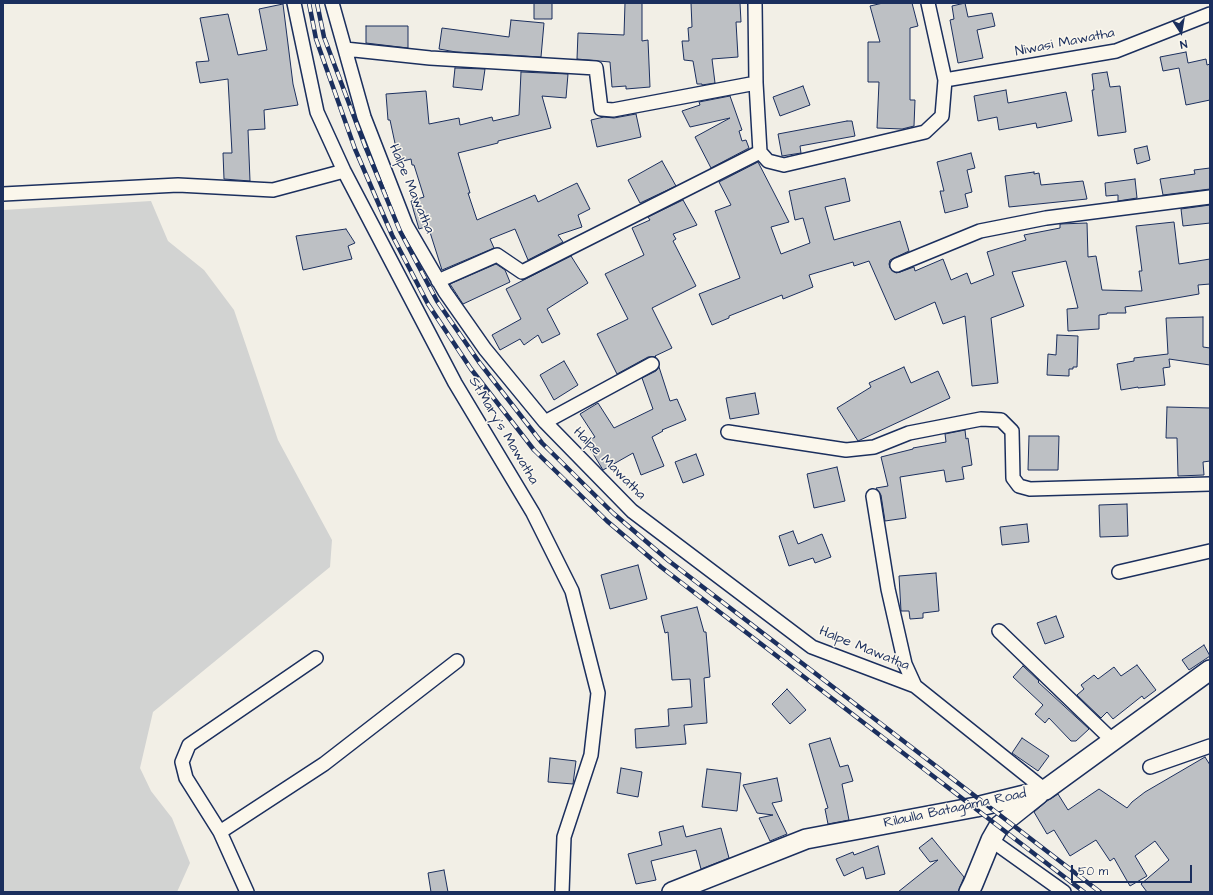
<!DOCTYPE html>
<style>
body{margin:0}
#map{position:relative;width:1213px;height:895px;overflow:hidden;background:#f2efe6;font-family:"Architects Daughter",sans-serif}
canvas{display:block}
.frame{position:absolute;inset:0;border:4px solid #1b2f5e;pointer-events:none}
.north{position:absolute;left:1161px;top:12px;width:40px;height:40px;-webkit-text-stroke:3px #fbf7ec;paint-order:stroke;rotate:168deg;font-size:11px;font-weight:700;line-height:16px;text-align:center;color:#1b2f5e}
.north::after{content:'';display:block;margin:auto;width:14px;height:18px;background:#1b2f5e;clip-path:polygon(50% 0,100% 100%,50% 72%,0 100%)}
.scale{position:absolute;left:1071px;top:865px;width:121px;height:18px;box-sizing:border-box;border:2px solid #1b2f5e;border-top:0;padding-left:5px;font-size:12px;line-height:14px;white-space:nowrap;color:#1b2f5e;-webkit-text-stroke:3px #fbf7ec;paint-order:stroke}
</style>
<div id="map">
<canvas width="1213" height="895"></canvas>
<div class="frame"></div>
<div class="north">N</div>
<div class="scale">50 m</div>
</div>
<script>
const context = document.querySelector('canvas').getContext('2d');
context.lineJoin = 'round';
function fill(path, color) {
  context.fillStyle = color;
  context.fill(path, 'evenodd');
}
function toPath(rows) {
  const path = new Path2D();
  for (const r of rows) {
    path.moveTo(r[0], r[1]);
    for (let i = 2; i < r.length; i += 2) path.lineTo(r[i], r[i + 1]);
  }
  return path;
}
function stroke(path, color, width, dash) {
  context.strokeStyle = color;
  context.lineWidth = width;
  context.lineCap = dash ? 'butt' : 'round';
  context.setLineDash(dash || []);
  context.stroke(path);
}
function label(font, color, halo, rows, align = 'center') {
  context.font = font + ' "Architects Daughter",sans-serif';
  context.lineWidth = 3;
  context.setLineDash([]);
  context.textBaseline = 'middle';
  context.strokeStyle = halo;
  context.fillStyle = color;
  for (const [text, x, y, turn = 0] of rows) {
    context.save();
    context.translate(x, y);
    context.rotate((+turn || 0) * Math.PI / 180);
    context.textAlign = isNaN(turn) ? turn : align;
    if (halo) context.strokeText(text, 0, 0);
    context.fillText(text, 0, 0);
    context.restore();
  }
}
fill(toPath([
 [151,201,168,241,204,270,234,310,278,440,332,540,330,567,153,712,140,768,151,791,172,818,190,863,177,892,3,892,3,210]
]), '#d2d3d2');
const building = toPath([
 [534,3,552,3,552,19,534,19,534,3],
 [625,3,642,3,642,41,648,40,650,87,626,89,626,86,612,87,610,62,577,59,578,33,624,35,625,3],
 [691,3,740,3,741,22,736,22,738,57,712,59,715,83,702,85,702,84,697,84,693,61,684,60,682,41,689,41,688,28,692,27,691,3],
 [883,3,912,3,918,26,910,28,910,100,915,100,914,126,902,129,877,128,879,82,868,82,868,42,880,42,870,6,883,3],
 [965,3,968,17,992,13,995,26,977,30,983,58,958,63,950,20,954,19,952,6,965,3],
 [283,4,293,84,298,105,264,110,265,129,248,130,250,181,224,179,223,153,232,153,228,79,200,83,196,62,209,61,200,18,228,14,238,55,267,50,259,9,283,4],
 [511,20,544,23,541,57,456,52,439,49,442,28,509,37,511,20],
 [366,26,408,26,408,48,366,43,366,26],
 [1186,52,1188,63,1206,59,1207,65,1210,64,1210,100,1186,105,1179,68,1163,71,1160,57,1186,52],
 [455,68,485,69,482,90,453,87,455,68],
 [521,72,568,74,566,98,542,96,551,128,498,141,498,143,458,153,470,193,468,193,477,220,535,195,538,202,577,183,590,209,578,215,582,227,558,235,563,242,528,260,515,229,490,239,494,248,442,270,428,226,419,229,414,212,411,201,424,197,414,165,412,165,411,159,399,162,390,120,388,120,386,94,426,91,429,124,459,118,460,125,492,117,493,121,519,115,521,72],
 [1107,72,1110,87,1120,86,1126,132,1098,136,1092,90,1094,90,1092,74,1107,72],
 [803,86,810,105,780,116,773,97,803,86],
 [1006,90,1008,103,1066,92,1072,121,1037,128,1036,123,999,130,997,117,978,121,974,96,1006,90],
 [730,96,742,130,739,131,742,141,746,140,749,148,711,168,695,137,730,118,690,127,682,111,700,105,699,102,730,96],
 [636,114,641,137,597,147,591,120,604,117,614,118,636,114],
 [847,121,852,121,855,136,800,146,801,153,782,156,778,134,847,121],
 [1147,146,1150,160,1137,164,1134,149,1147,146],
 [971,153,975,168,967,170,972,192,965,194,968,207,945,213,940,191,944,191,937,162,971,153],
 [662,161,676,186,640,203,628,180,662,161],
 [758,162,789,222,771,227,781,254,810,243,803,218,795,220,789,191,845,178,850,201,825,207,834,240,900,221,909,251,894,258,890,260,889,264,890,268,896,273,900,272,914,267,915,271,943,259,951,280,967,273,971,284,994,275,987,252,1026,240,1024,235,1060,228,1060,224,1087,223,1088,257,1096,256,1102,290,1142,291,1139,271,1142,271,1136,226,1174,222,1179,264,1210,259,1210,284,1198,285,1199,294,1125,307,1126,313,1107,313,1107,314,1099,315,1099,329,1068,331,1067,309,1078,308,1066,261,1012,272,1024,306,991,318,998,383,972,386,965,316,943,324,935,302,895,320,869,261,854,266,853,262,809,275,813,287,783,299,782,295,729,316,729,318,712,325,699,294,740,278,715,211,731,205,719,182,758,162],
 [1210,168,1210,189,1163,195,1160,179,1195,174,1194,170,1210,168],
 [1034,172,1034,174,1039,173,1041,185,1083,181,1087,199,1009,207,1005,176,1034,172],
 [1135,179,1137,198,1118,201,1118,195,1106,196,1105,183,1135,179],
 [683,200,697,225,673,234,676,239,673,241,696,286,652,308,672,348,655,356,656,357,648,357,617,374,597,334,628,319,605,274,644,255,632,228,650,220,648,217,683,200],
 [1210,205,1210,223,1183,226,1181,209,1210,205],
 [346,229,355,243,348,246,352,259,303,270,296,236,346,229],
 [571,256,588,283,547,309,560,334,542,343,538,335,524,345,520,339,500,350,492,335,521,319,506,289,571,256],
 [496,264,505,270,510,282,463,304,450,284,496,264],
 [1203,317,1203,347,1210,348,1210,365,1169,359,1170,367,1163,368,1165,385,1138,388,1138,387,1121,390,1117,364,1134,361,1134,358,1168,354,1166,318,1203,317],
 [1057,335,1078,336,1077,367,1073,367,1073,369,1069,369,1069,376,1047,375,1048,354,1056,355,1057,335],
 [564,361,578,385,554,400,540,375,564,361],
 [659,367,670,401,677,399,686,420,662,430,663,431,652,437,664,466,641,475,633,453,603,470,586,442,595,437,580,414,598,403,614,428,653,409,642,378,656,371,659,367],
 [904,367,911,383,938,371,950,398,858,441,837,408,871,387,869,383,904,367],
 [755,393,759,414,730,419,726,398,755,393],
 [1167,407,1210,408,1210,461,1203,462,1204,475,1178,476,1177,438,1166,438,1167,407],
 [965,430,966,439,968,438,972,465,962,467,964,479,946,482,944,470,900,477,906,518,885,521,881,495,876,488,888,486,881,457,913,449,913,448,946,442,945,434,965,430],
 [1029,436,1059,436,1058,470,1028,470,1029,436],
 [696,454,704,475,683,483,675,462,696,454],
 [837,467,845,501,814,508,807,474,837,467],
 [1127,504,1128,536,1100,537,1099,505,1127,504],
 [1027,524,1029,542,1002,545,1000,527,1027,524],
 [793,531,798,544,822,534,831,557,815,563,813,558,789,566,779,536,793,531],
 [638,565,647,599,610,609,601,575,638,565],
 [936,573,939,611,923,613,923,618,910,619,909,611,901,611,899,576,936,573],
 [697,607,704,632,706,632,710,677,704,678,707,723,684,725,686,744,636,748,635,729,669,726,668,709,692,707,690,679,672,680,668,632,665,633,661,616,697,607],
 [1056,616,1064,637,1045,644,1037,623,1056,616],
 [1204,645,1210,656,1189,670,1182,660,1204,645],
 [1137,665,1156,690,1144,699,1142,696,1113,719,1107,712,1101,718,1077,695,1084,689,1081,685,1094,675,1098,679,1114,667,1121,676,1137,665],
 [1023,666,1039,681,1038,682,1089,729,1076,741,1071,741,1049,718,1045,723,1035,714,1043,705,1013,677,1023,666],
 [787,689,806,710,790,724,772,704,787,689],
 [830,738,840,767,848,765,853,781,842,784,849,820,828,824,825,809,828,808,809,744,830,738],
 [1022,738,1049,756,1038,771,1012,753,1022,738],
 [1205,757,1210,765,1210,892,1147,892,1141,884,1169,860,1155,841,1135,856,1147,876,1130,886,1114,858,1110,861,1096,840,1070,856,1054,830,1047,834,1034,812,1047,801,1058,794,1068,810,1099,789,1127,808,1132,802,1145,792,1205,757],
 [550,758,576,761,573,784,548,782,550,758],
 [621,768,642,772,638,797,617,793,621,768],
 [707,769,741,773,737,811,702,807,707,769],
 [777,778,782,801,772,803,787,834,770,841,759,818,773,815,757,813,743,785,777,778],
 [683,826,686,837,721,828,729,858,701,869,696,850,651,861,656,880,636,884,628,854,662,845,659,832,683,826],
 [932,838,964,877,958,892,898,892,938,860,930,862,919,848,932,838],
 [878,846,885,874,866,879,863,867,844,876,836,859,853,852,854,855,878,846],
 [444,870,448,892,431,892,428,873,444,870]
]);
fill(building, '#bdc0c4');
stroke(building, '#1b2f5e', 1);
const street = toPath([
 [294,3,317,112,344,171,455,383,533,513,572,591,598,693,591,755,564,837,562,892],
 [332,3,364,117,406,225,445,292,485,349,545,422,632,511,812,647,915,686,1045,790],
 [755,3,756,83,760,152,768,161,784,165,925,132,942,116,945,80,928,3],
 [345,49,430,58,596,68,601,109,613,110,756,83],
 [945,80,1116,51,1210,14],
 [3,194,178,185,273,190,344,171],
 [897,265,980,231,1046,218,1210,197],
 [438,281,497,255,522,272,760,152],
 [545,422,652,364],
 [728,432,846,450,874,447,909,433,981,419,1001,420,1012,431,1013,478,1019,486,1030,489,1210,484],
 [873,496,888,589,905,664,915,686],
 [1119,572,1210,551],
 [999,631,1112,740],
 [1150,767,1210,746],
 [220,832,324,764,457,661],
 [991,840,1064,892],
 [247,892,220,832,186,778,182,762,189,745,316,658]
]);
const secondary = toPath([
 [672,892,806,839,976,807,1045,790,1210,670],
 [969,892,973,884,991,840,999,826,1039,794]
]);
stroke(street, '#1b2f5e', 16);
stroke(secondary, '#1b2f5e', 22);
stroke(street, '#fbf7ec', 13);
stroke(secondary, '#fbf7ec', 19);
const rail = toPath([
 [309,3,316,39,355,149,392,235,428,304,471,369,534,450,607,521,661,567,1084,892],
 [317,3,324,37,365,146,400,231,437,301,479,362,542,443,613,513,669,561,1100,892]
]);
stroke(rail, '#1b2f5e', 4.5);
stroke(rail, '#fbf7ec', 3, [9]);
label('14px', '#1b2f5e', '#fbf7ec', [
 ["Niwasi Mawatha",1065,43,-11],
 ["Halpe Mawatha",411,189,67],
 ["St.Mary's Mawatha",503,431,59],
 ["Halpe Mawatha",609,464,45],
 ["Halpe Mawatha",864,649,22],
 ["Rilaulla Batagama Road",955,809,-12]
]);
</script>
